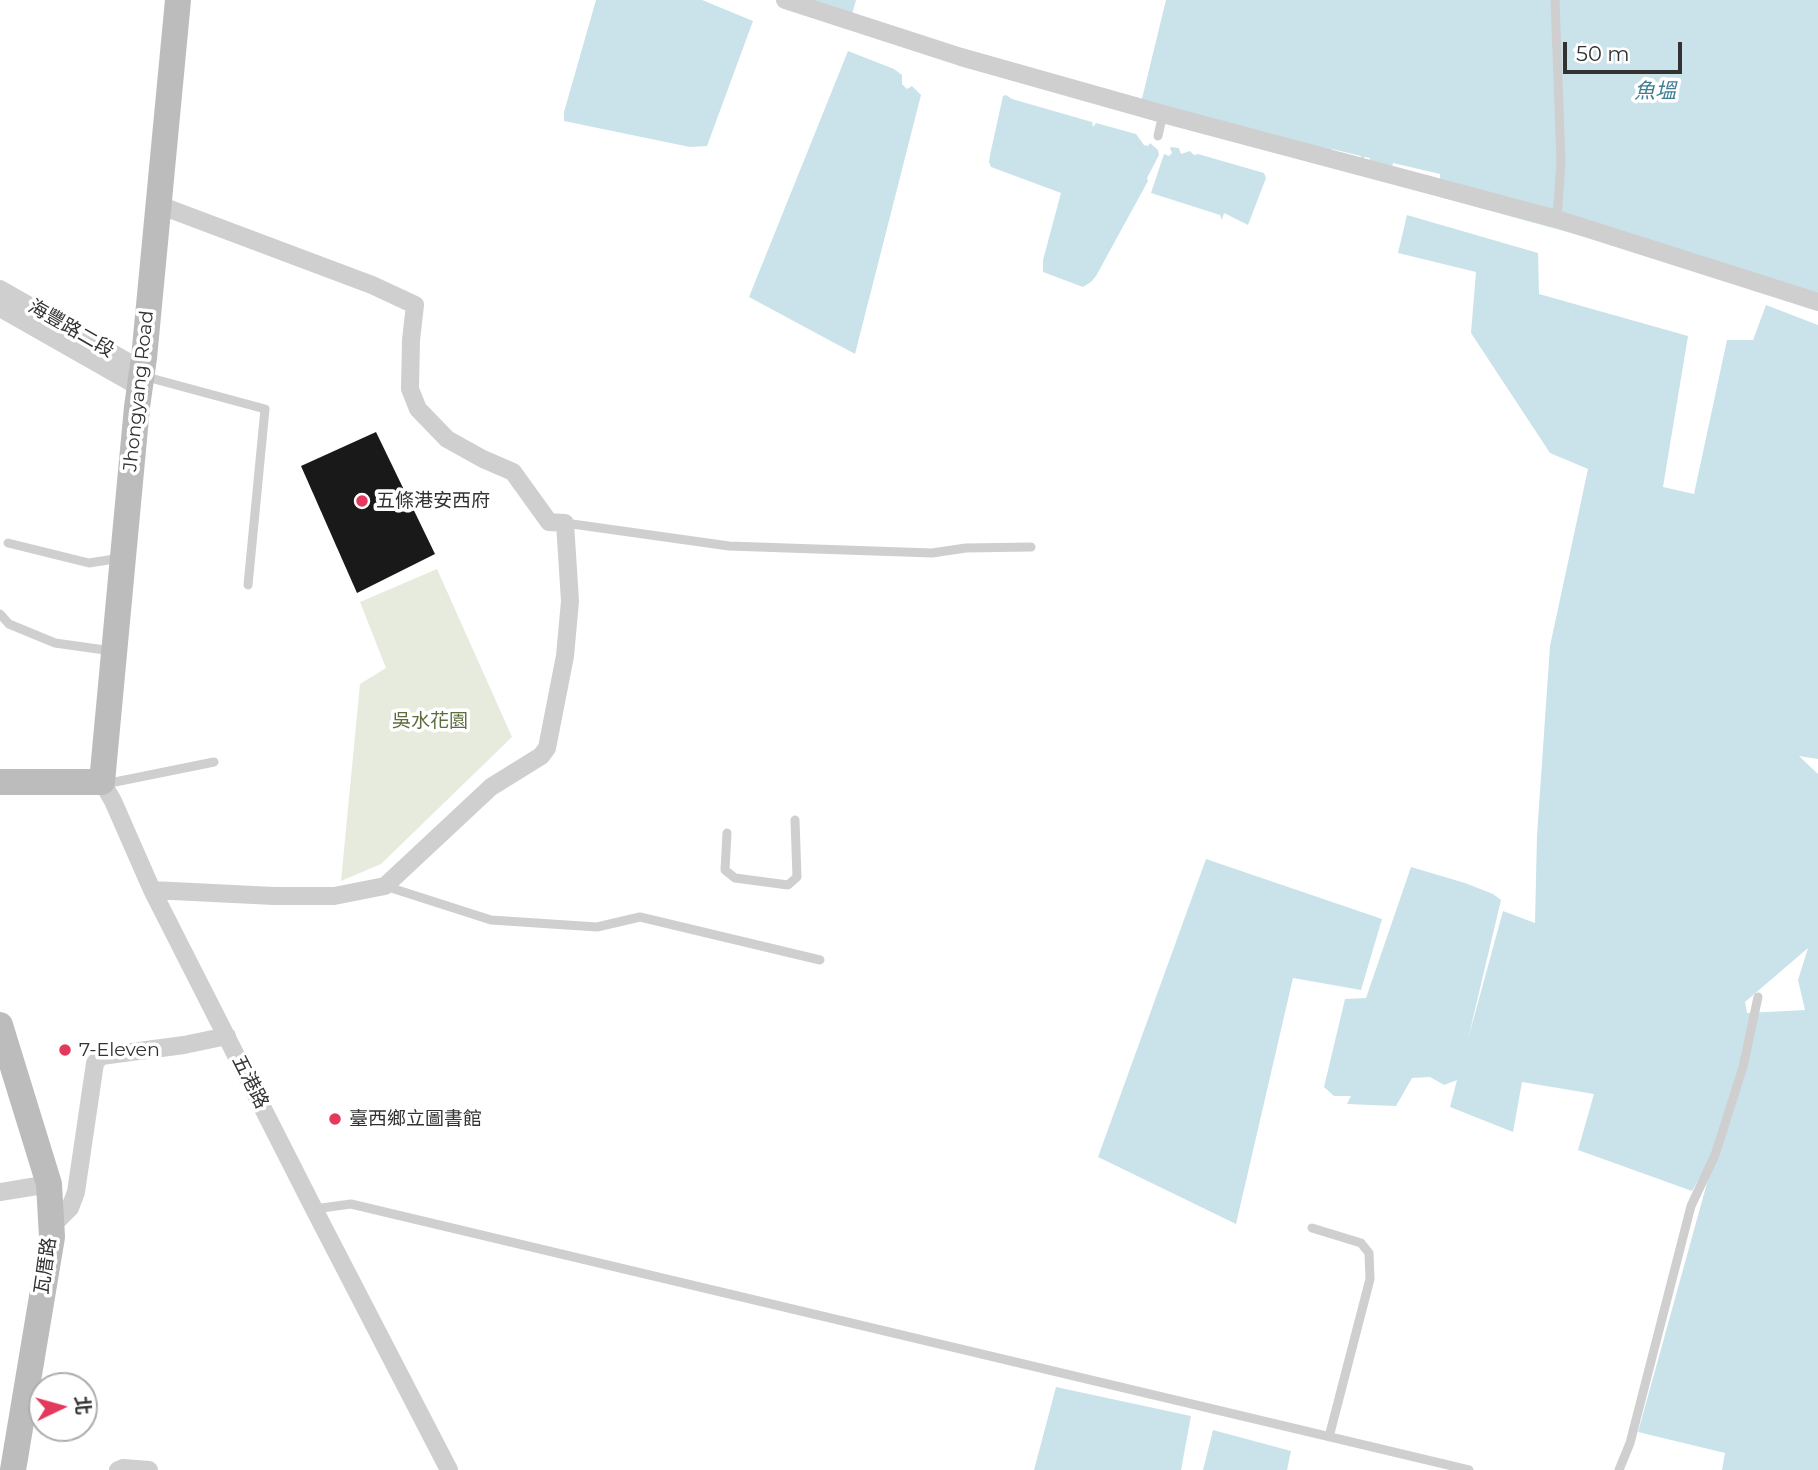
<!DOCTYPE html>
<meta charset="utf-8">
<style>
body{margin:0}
#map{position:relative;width:1818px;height:1470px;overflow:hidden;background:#fff;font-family:Montserrat,"Noto Sans TC",sans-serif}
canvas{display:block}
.north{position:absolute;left:28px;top:1372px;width:70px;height:70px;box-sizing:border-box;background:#fff;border:2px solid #adadad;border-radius:50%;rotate:85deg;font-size:19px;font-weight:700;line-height:28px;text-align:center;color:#323232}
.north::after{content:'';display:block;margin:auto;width:24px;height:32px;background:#e3395c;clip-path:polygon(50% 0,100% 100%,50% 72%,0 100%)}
.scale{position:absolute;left:1563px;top:42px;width:119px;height:32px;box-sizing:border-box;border:4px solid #323232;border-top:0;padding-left:9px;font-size:21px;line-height:24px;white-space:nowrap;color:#323232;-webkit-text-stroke:5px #fff;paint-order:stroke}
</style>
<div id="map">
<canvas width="1818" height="1470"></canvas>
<div class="north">北</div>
<div class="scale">50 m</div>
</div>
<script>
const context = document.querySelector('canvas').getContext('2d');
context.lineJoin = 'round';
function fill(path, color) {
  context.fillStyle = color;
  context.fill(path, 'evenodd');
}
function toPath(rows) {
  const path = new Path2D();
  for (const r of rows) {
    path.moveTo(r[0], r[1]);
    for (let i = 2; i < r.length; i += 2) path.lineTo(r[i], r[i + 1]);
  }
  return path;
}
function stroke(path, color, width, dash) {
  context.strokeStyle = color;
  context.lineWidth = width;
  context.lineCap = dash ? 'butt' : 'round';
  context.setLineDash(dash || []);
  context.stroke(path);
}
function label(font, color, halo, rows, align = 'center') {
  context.font = font + ' Montserrat,"Noto Sans TC",sans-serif';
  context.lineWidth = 7;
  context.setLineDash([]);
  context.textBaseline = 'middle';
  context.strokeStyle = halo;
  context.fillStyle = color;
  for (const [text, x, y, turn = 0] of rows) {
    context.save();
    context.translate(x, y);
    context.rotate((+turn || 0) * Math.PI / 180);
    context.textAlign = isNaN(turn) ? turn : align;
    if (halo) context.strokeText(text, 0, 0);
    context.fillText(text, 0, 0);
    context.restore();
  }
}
fill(toPath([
 [437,569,512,737,381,864,341,881,360,684,386,668,360,602]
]), '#e6ebdd');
fill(toPath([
 [596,0,702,0,753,21,707,146,690,147,564,121,564,112],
 [779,0,856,0,850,22],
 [1166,0,1818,0,1818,301,1440,197,1440,174,1393,163,1392,167,1369,163,1370,158,1365,157,1360,160,1361,156,1332,149,1330,151,1326,148,1325,149,1138,115],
 [848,51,894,69,902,75,902,84,907,89,912,86,921,95,855,354,749,297],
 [1006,95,1012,99,1092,122,1093,127,1096,123,1136,134,1144,145,1148,146,1150,143,1158,150,1159,155,1147,178,1148,181,1096,276,1091,282,1083,287,1043,272,1043,260,1061,193,991,167,989,162,990,155,1003,96],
 [1171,147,1179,148,1181,154,1190,151,1194,155,1198,154,1264,173,1266,178,1248,225,1224,213,1222,220,1220,215,1151,193,1164,154,1169,156,1172,153,1170,148],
 [1407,215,1538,253,1539,294,1688,336,1663,487,1694,494,1727,340,1753,340,1766,305,1818,325,1818,759,1799,756,1818,774,1818,1470,1722,1470,1725,1453,1638,1432,1717,1147,1692,1191,1578,1150,1594,1094,1522,1082,1513,1132,1450,1107,1457,1080,1444,1085,1430,1077,1412,1078,1396,1106,1347,1104,1351,1096,1334,1096,1324,1087,1345,999,1366,998,1411,867,1465,883,1493,894,1501,900,1468,1039,1503,911,1535,923,1537,835,1550,646,1588,469,1550,453,1471,333,1476,272,1398,253],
 [1808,948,1798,980,1805,1010,1747,1013,1745,1002],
 [1206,859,1382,919,1361,990,1293,978,1236,1224,1098,1157],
 [1056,1387,1191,1416,1181,1470,1034,1470],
 [1213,1430,1291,1451,1287,1470,1203,1470]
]), '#cae3eb');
fill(toPath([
 [376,432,435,554,357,593,301,466]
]), '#191919');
stroke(toPath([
 [1555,0,1561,161,1557,219],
 [1158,136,1163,114],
 [143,376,265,409,248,585],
 [565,523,729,546,932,553,966,548,1031,547],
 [8,543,89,563,121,558],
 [0,614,9,624,55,643,112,651],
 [105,777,115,782,214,762],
 [727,833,725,870,735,878,788,885,797,877,795,820],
 [385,886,491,920,597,927,640,917,820,960],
 [314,1209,351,1204,1469,1470],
 [1312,1228,1361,1243,1369,1253,1370,1279,1329,1437],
 [1619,1470,1630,1443,1691,1206,1715,1155,1743,1067,1758,997]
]), '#cfcfcf', 9);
stroke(toPath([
 [785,0,961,57,1163,114,1557,219,1818,302],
 [0,289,142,370],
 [0,308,139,387],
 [102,782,113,801,152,890,314,1209,449,1470],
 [152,890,274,896,334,896,385,886,491,787,541,756,547,748,565,656,570,601,565,523,549,522,513,472,483,459,447,439,418,409,410,389,411,340,415,305,372,285,159,205],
 [0,1192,49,1184],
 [52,1226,70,1208,76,1192,95,1063,101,1056,184,1045,227,1036],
 [118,1470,123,1468,149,1470]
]), '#cfcfcf', 18);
stroke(toPath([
 [0,782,102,782,137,407,144,358,178,0],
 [0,1025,49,1184,52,1237,13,1470]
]), '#bcbcbc', 26);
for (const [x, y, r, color] of [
 [362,501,7,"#e3395c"],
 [65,1050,7,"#e3395c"],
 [335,1119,7,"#e3395c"]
]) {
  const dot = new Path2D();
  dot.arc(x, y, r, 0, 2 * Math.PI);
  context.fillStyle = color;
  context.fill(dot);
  stroke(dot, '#fff', 2.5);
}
label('19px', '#323232', '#fff', [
 ["海豐路二段",71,329,30],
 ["Jhongyang Road",139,391,-84],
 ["五港路",250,1082,63],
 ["瓦厝路",46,1266,-82]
]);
label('19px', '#323232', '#fff', [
 ["五條港安西府",376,501],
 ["7-Eleven",79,1050],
 ["臺西鄉立圖書館",349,1119]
], 'left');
label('19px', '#5b6d3f', '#fff', [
 ["吳水花園",430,721]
]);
label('italic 21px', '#3f7e94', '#fff', [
 ["魚塭",1655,92]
]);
</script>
